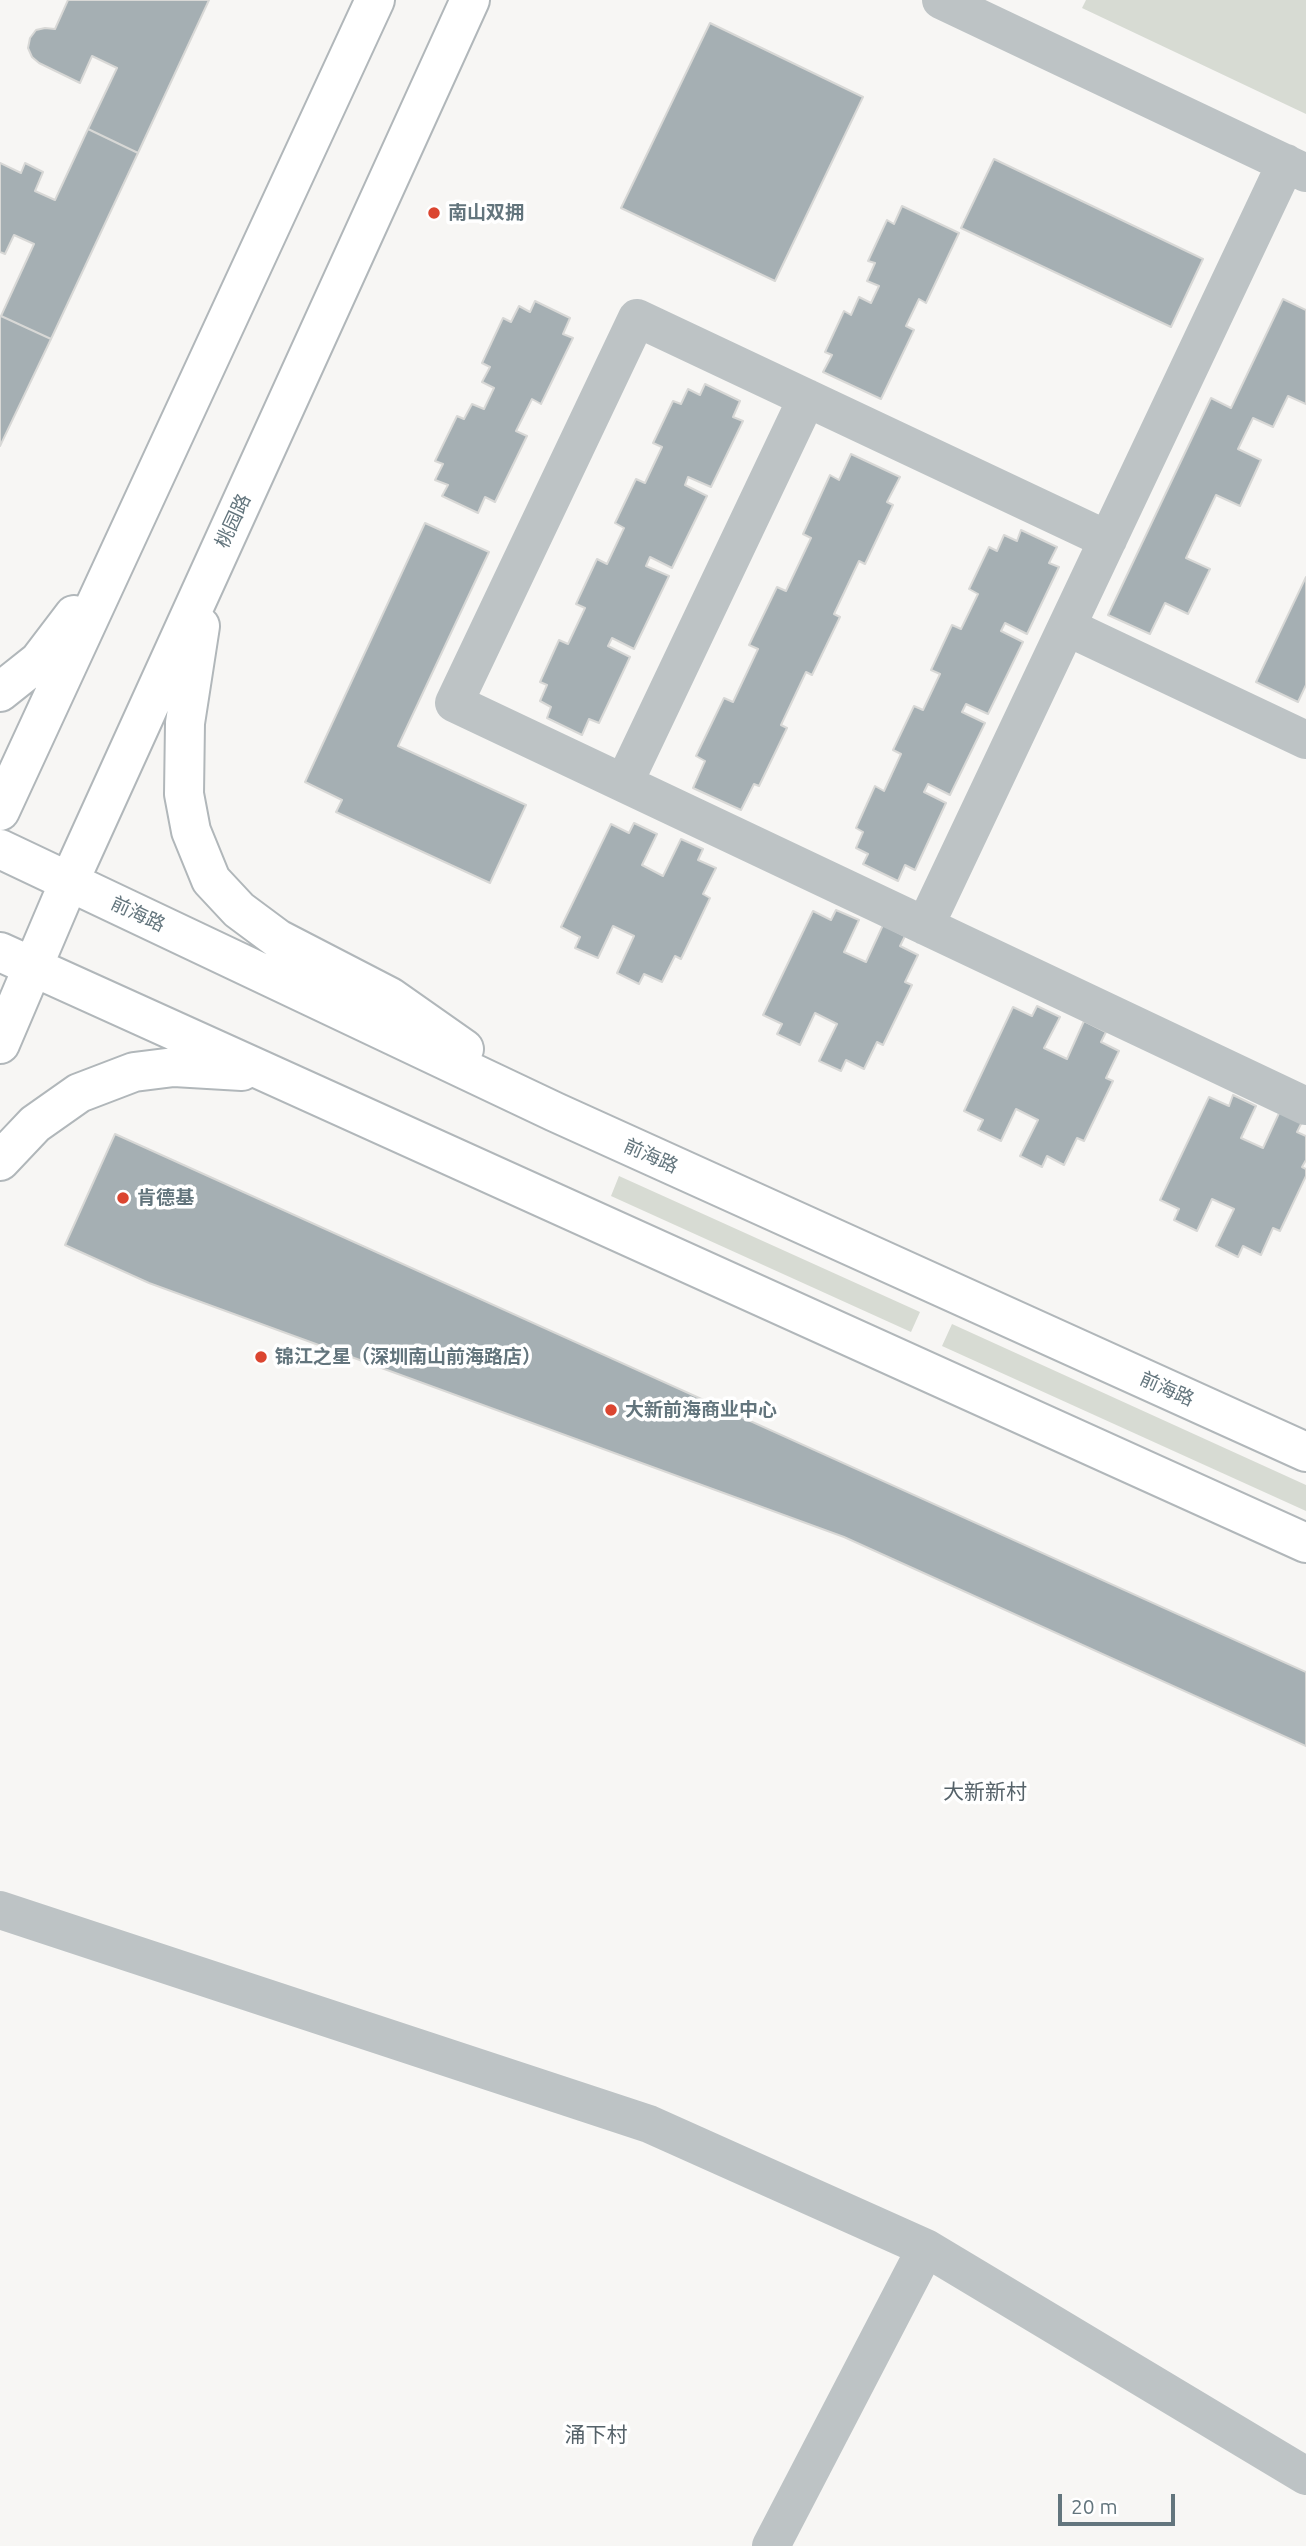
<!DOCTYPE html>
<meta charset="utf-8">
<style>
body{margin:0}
#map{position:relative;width:1306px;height:2546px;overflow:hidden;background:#f7f6f4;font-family:Ubuntu,sans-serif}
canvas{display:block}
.scale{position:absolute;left:1058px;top:2494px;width:117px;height:32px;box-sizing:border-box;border:4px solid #63757d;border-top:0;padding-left:9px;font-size:21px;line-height:24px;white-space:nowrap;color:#63757d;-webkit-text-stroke:5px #fff;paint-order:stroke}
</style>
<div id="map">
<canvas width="1306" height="2546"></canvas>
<div class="scale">20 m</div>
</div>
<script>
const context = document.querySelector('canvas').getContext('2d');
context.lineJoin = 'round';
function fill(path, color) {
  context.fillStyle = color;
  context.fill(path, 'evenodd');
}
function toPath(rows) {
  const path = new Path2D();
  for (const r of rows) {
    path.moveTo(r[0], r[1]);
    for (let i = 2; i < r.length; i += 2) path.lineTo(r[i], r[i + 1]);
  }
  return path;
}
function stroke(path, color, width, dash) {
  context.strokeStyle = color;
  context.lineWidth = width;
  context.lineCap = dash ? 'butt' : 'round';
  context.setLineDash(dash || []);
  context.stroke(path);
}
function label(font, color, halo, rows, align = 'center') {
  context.font = font + ' Ubuntu,"Noto Sans SC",sans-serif';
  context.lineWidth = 7;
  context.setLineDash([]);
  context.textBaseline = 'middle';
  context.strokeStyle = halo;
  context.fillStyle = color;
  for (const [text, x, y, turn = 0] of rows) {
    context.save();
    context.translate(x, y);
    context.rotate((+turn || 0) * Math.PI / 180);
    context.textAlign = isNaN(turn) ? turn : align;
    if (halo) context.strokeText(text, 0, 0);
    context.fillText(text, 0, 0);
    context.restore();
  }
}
fill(toPath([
 [1086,0,1306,0,1306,114,1082,8],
 [619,1176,920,1312,911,1332,611,1196],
 [952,1324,1306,1485,1306,1511,942,1346]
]), '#d7dbd3');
const building = toPath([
 [68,0,209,0,138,153,88,129,117,68,92,56,80,83,39,63,32,57,28,48,30,38,36,30,45,28,55,29,68,0],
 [710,23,863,97,775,281,621,208,710,23],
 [88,129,138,153,51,339,1,316,34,244,14,235,5,254,0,252,0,163,21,173,25,163,43,172,35,191,55,200,88,129],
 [994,159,1203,259,1171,327,961,228,994,159],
 [902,206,959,233,926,303,919,299,906,326,914,330,881,399,823,372,832,355,825,352,844,311,851,315,859,297,871,303,879,286,867,281,875,263,868,261,887,220,894,224,902,206],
 [1283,299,1306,310,1306,404,1288,396,1273,427,1253,418,1238,449,1261,460,1240,506,1216,495,1186,558,1210,569,1188,614,1165,603,1150,634,1108,615,1211,398,1231,408,1283,299],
 [535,301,570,318,563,334,573,338,541,404,532,399,516,431,527,436,495,502,485,497,478,513,442,496,448,485,435,480,443,464,435,461,457,416,464,419,472,404,484,409,494,388,482,382,490,367,482,363,503,318,511,322,519,306,530,312,535,301],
 [1,316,51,339,0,446,0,317,1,316],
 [705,384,740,401,733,417,743,421,711,487,688,477,685,485,707,496,672,568,650,557,646,566,669,576,634,649,612,638,608,646,630,657,599,723,589,719,582,735,547,718,551,707,540,701,547,685,540,682,559,640,568,644,585,608,576,604,597,559,607,564,624,528,615,523,636,479,645,483,662,447,653,443,673,401,681,404,688,389,700,395,705,384],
 [851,454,900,477,887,502,893,505,865,564,859,561,834,614,840,617,812,675,806,672,781,725,787,728,759,786,754,784,741,810,693,788,705,761,696,756,724,698,733,702,758,649,749,645,777,587,786,591,811,538,803,534,830,475,839,480,851,454],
 [425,523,489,552,398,746,526,805,490,883,336,812,342,800,305,782,425,523],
 [1021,530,1057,547,1049,563,1059,567,1027,634,1005,623,1001,631,1023,642,988,714,966,704,962,712,985,723,950,795,928,784,924,792,946,803,915,870,905,865,898,881,863,864,868,854,856,848,863,832,856,828,875,786,884,791,901,754,893,750,914,706,923,710,940,674,931,670,952,625,961,629,978,594,969,589,989,547,997,551,1004,535,1017,541,1021,530],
 [1306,577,1306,685,1298,702,1256,682,1306,577],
 [634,823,657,834,642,865,663,876,681,839,703,849,698,860,716,868,703,894,710,898,681,959,675,956,662,982,644,974,639,984,617,973,634,936,613,926,598,958,575,948,580,937,561,927,611,824,629,833,634,823],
 [836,910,859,920,844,952,866,962,883,925,905,936,900,946,918,955,905,982,912,985,883,1045,877,1042,864,1069,846,1060,841,1071,819,1061,837,1024,815,1013,800,1045,777,1034,782,1024,763,1015,813,911,831,920,836,910],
 [1037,1006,1060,1017,1044,1048,1067,1059,1084,1021,1106,1032,1101,1042,1119,1051,1106,1078,1113,1081,1084,1141,1077,1138,1064,1165,1047,1156,1042,1167,1020,1156,1038,1120,1016,1109,1001,1141,978,1130,983,1120,964,1111,1013,1007,1032,1016,1037,1006],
 [1233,1095,1256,1106,1241,1138,1263,1148,1280,1111,1302,1122,1297,1132,1306,1136,1306,1160,1302,1167,1306,1169,1306,1176,1280,1231,1273,1228,1261,1255,1243,1246,1238,1257,1216,1246,1234,1209,1212,1199,1197,1231,1174,1220,1179,1209,1160,1200,1209,1097,1229,1106,1233,1095],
 [115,1134,1306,1672,1306,1746,844,1537,149,1283,65,1245,115,1134]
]);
fill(building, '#a5afb3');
stroke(building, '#d8d8d6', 2);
const major = toPath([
 [200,626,185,723,184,794,191,831,211,880,239,910,278,939,390,997,464,1049],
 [0,692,39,661,74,615],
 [0,811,375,0],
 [0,849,555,1112,1306,1452],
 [0,952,1306,1543],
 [0,1044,69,882,470,0],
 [0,1161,35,1124,79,1093,134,1072,174,1067,242,1071]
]);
stroke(major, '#b1b7ba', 42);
stroke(toPath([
 [941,0,1306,173],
 [1108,540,637,318,454,703,1306,1106],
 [1067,627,1306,740],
 [624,783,807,398],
 [925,926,1286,163],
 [0,1910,649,2124,926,2248,1306,2476],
 [771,2546,926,2248]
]), '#bdc3c5', 38);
stroke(major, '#fff', 38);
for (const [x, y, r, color] of [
 [434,213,7,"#db4530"],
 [123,1198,7,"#db4530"],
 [261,1357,7,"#db4530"],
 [611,1410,7,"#db4530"]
]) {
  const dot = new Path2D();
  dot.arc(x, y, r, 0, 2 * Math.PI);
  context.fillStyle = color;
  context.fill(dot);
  stroke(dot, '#fff', 2.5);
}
label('bold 19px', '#63757d', '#fff', [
 ["南山双拥",448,213],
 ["肯德基",137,1198],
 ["锦江之星（深圳南山前海路店）",275,1357],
 ["大新前海商业中心",625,1410]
], 'left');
label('19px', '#63757d', '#fff', [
 ["桃园路",233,521,-65],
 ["前海路",138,914,25],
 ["前海路",651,1156,24],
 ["前海路",1167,1389,24]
]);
label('21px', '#556269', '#fff', [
 ["大新新村",985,1792],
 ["涌下村",596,2435]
]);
</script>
